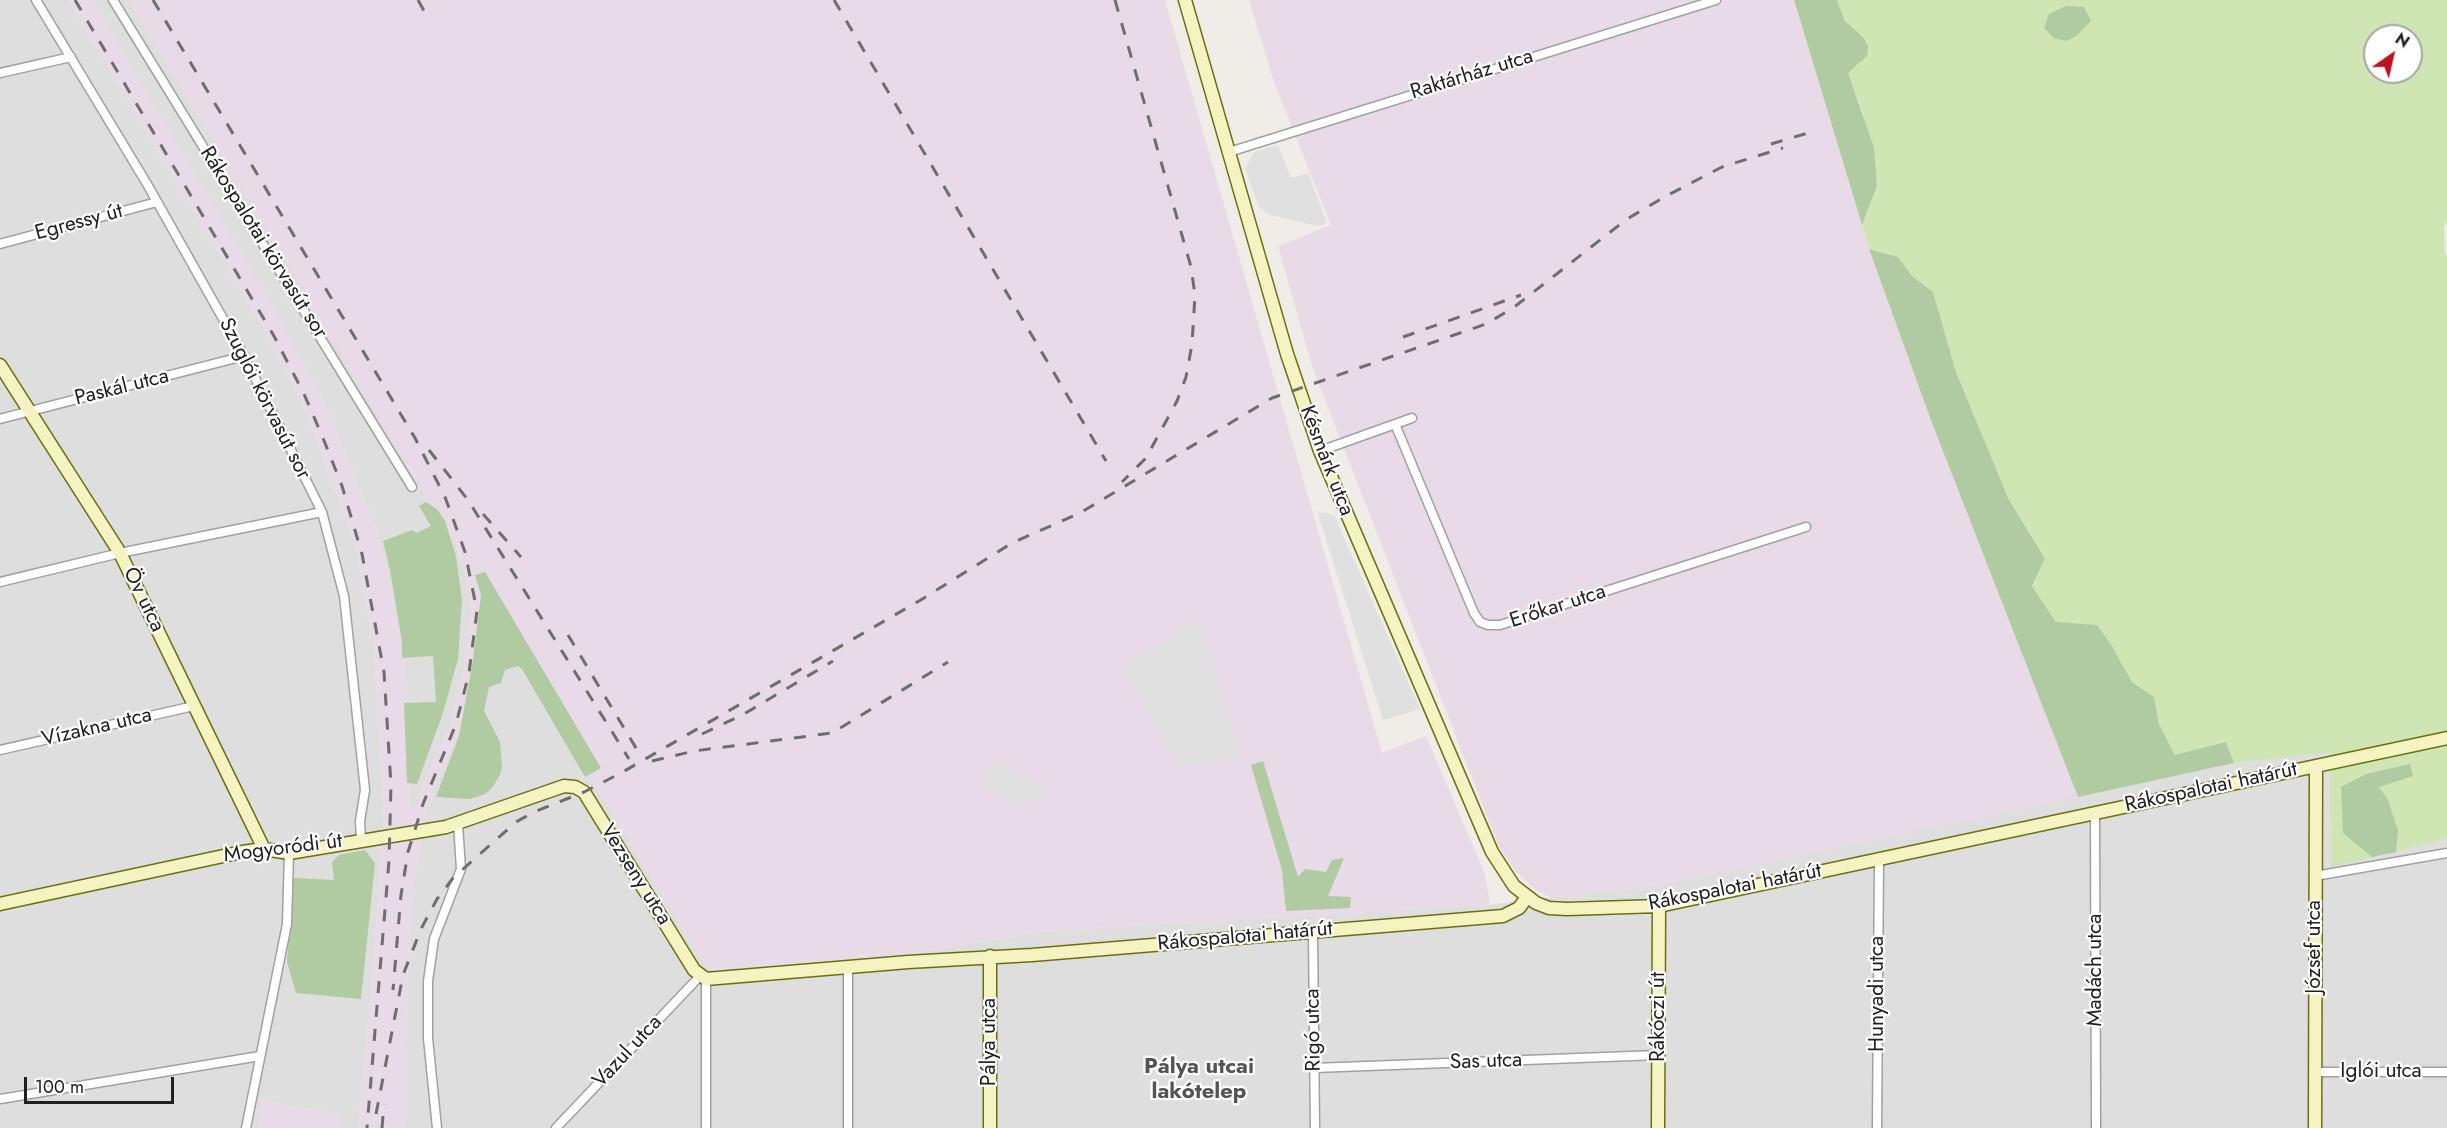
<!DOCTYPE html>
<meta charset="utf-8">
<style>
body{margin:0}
#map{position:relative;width:2447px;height:1128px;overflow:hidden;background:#f0ede8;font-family:Jost,sans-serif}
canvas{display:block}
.north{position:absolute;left:2363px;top:24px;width:60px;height:60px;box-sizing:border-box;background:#fff;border:2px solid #a6a6a6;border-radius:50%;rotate:34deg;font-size:16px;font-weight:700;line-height:24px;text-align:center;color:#202020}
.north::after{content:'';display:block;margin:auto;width:21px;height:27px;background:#be131f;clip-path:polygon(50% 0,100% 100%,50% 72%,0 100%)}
.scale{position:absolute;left:24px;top:1077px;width:150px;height:27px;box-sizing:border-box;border:3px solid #202020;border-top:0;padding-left:8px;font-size:18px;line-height:21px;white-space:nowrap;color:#202020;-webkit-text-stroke:4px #fff;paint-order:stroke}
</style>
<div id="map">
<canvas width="2447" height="1128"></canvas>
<div class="north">N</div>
<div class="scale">100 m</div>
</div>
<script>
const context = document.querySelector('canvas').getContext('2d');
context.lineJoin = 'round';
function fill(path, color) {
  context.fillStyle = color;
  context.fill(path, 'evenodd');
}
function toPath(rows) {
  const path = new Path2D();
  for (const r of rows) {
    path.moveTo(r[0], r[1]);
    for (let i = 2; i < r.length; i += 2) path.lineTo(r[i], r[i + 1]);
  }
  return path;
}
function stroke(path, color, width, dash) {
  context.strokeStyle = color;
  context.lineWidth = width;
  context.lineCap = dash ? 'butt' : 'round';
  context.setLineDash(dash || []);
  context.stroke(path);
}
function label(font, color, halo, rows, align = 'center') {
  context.font = font + ' Jost,sans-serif';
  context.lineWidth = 4.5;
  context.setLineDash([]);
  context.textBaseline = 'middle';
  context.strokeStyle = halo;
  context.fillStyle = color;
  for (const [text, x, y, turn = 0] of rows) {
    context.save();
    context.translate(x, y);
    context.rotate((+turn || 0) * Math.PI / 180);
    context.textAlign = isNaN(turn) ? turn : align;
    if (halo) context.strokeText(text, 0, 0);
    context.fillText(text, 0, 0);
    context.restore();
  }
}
fill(toPath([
 [0,0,69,0,263,327,293,384,310,421,357,551,374,645,384,815,372,986,358,1128,339,1128,340,1115,263,1101,257,1128,0,1128],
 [92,0,129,0,456,545,467,578,472,609,464,671,452,722,428,774,416,808,410,808,404,642,375,525,319,392],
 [478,585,596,787,709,970,909,954,1043,931,1487,905,1657,885,2234,763,2329,751,2331,866,2447,839,2447,1128,406,1128,408,955,415,873,427,809,460,726,481,614]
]), '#dedede');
fill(toPath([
 [69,0,92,0,274,307,319,392,375,525,404,642,410,808,415,808,428,774,452,722,464,671,472,609,460,554,129,0,1165,0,1382,753,1426,736,1484,872,1490,901,1487,905,1043,931,909,954,709,970,596,787,478,587,481,614,474,675,460,726,427,809,415,873,408,955,406,1128,358,1128,372,986,384,815,374,645,357,551,310,421,293,384,263,327],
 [1249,0,1794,0,1869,249,1932,423,2078,797,1657,885,1551,898,1536,890,1515,871,1498,845,1312,366,1278,246,1331,225,1273,79],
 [262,1101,341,1115,339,1128,257,1128]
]), '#e8dae7');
fill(toPath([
 [1837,0,2447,0,2447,222,2444,226,2445,253,2447,256,2447,839,2331,867,2329,752,2234,763,2226,743,2175,755,2159,724,2154,697,2132,682,2112,646,2097,626,2057,623,2032,586,2045,557,2009,500,1956,372,1933,293,1912,276,1898,257,1869,249,1862,225,1877,186,1863,114,1847,72,1860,63,1863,37,1845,21],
 [2375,36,2411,36,2411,72,2375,72]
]), '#cfe5b3');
fill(toPath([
 [1794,0,1837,0,1845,21,1863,37,1868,46,1867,56,1848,73,1874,148,1877,186,1862,225],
 [2066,6,2084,7,2091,21,2076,36,2067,41,2054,38,2044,28,2049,14],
 [1869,249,1898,257,1912,276,1933,292,1956,372,2009,500,2045,558,2032,586,2056,622,2097,625,2112,646,2132,682,2154,697,2159,724,2175,755,2226,742,2234,763,2078,797,1932,423],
 [426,502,437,509,445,521,456,556,462,600,458,659,442,716,417,784,407,783,404,703,436,702,433,656,402,658,402,642,390,570,383,541,412,530,417,533,431,526,419,506],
 [485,572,601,768,585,777,522,669,518,666,505,670,501,683,489,687,484,711,500,742,502,767,500,775,492,788,485,794,470,799,436,797,459,736,473,660,481,595,475,575],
 [1263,761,1298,877,1305,869,1326,872,1332,860,1344,858,1328,896,1351,897,1350,908,1286,911,1282,870,1251,765],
 [2410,764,2413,776,2379,787,2388,800,2398,831,2396,852,2372,857,2343,833,2341,787,2366,774],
 [365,850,375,863,361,999,296,993,287,962,293,878,334,880,332,862,339,855]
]), '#b0cba1');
fill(toPath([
 [1278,145,1291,178,1308,173,1327,223,1318,226,1270,215,1259,207,1245,169,1254,152],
 [1317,511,1334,515,1420,709,1383,720],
 [1199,620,1241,756,1181,767,1122,668],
 [996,758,1047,792,1040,803,1029,796,1021,808,980,782]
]), '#e0e0e0');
const street = toPath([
 [36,0,147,184,244,356,322,512,344,596,365,790,360,821,361,840],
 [113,0,412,487],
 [0,73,71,57],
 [1229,152,1716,0],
 [0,244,157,202],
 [0,419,244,356],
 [1395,424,1474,613,1480,622,1488,625,1500,625,1806,527],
 [1320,451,1412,418],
 [0,582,120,553,322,512],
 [0,750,194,706],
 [2095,813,2096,1128],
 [2315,876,2447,853],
 [1313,932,1315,1128],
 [848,967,848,1128],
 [706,979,706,1128],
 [1314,1068,1658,1055],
 [2315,1072,2447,1072],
 [0,1099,260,1056],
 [246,1128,287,924,289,853],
 [437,1128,428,1038,428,981,434,939,461,869,458,824],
 [556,1128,700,976],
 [1877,1128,1879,859]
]);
const secondary = toPath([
 [1185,0,1287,354,1320,451,1492,852,1514,886,1536,903,1549,908,1567,909,1659,906,2447,738],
 [0,365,120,553,264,849],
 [0,904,242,852,264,849,289,853,446,827,564,786,575,787,584,792,694,970,706,979,908,962,1032,955,1503,916,1519,908,1527,897],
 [990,1128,990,956],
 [1658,1128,1659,906],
 [2315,1128,2316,766]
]);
stroke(street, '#a1a1a1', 11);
stroke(secondary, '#6c6f0f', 15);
stroke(street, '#fff', 8);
stroke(secondary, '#f4f3c2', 12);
stroke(toPath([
 [75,0,274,336,304,394,323,438,342,486,362,554,384,672,391,785,389,861,367,1128],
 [153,0,415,438,445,497,465,552,477,611,469,673,456,724,423,804,408,852,401,895,393,990],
 [418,0,424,11],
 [834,0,1106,461],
 [1115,0,1191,267,1195,295,1192,344,1186,377,1177,401,1146,458,1122,482],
 [1771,144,1808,133],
 [1403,337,1521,295],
 [429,450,468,500,629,759],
 [483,514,521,557],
 [568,635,639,753],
 [702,734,744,714,833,661],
 [652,761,694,751,832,733,948,662],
 [376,1114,403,975,421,929,437,899,453,878,516,822,534,812,584,792,621,773,919,601,1012,543,1080,513,1272,398,1486,324,1513,308,1627,219,1666,196,1722,167,1783,148],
 [382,1128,384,1104]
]), '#6e6e6e', 3, [12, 12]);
label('21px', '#202020', '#fff', [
 ["Raktárház utca",1472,75,-17],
 ["Egressy út",79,223,-15],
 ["Rákospalotai körvasút sor",263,243,58],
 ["Paskál utca",122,388,-14],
 ["Szuglói körvasút sor",264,399,63],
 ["Késmárk utca",1326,461,69],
 ["Öv utca",143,600,64],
 ["Erőkar utca",1558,607,-18],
 ["Vízakna utca",97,728,-13],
 ["Rákospalotai határút",2211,788,-12],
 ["Mogyoródi út",283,849,-7],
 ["Vezseny utca",635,875,58],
 ["Rákospalotai határút",1735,888,-11],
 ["Rákospalotai határút",1245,937,-5],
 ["József utca",2315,947,-90],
 ["Madách utca",2096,970,-90],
 ["Hunyadi utca",1878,994,-90],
 ["Rákóczi út",1659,1017,-90],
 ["Rigó utca",1314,1030,-91],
 ["Pálya utca",990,1042,-90],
 ["Vazul utca",628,1052,-47],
 ["Sas utca",1486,1062,-2],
 ["Iglói utca",2381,1072]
]);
label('bold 22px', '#535353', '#fff', [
 ["Pálya utcai",1199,1068],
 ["lakótelep",1199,1093]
]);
</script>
